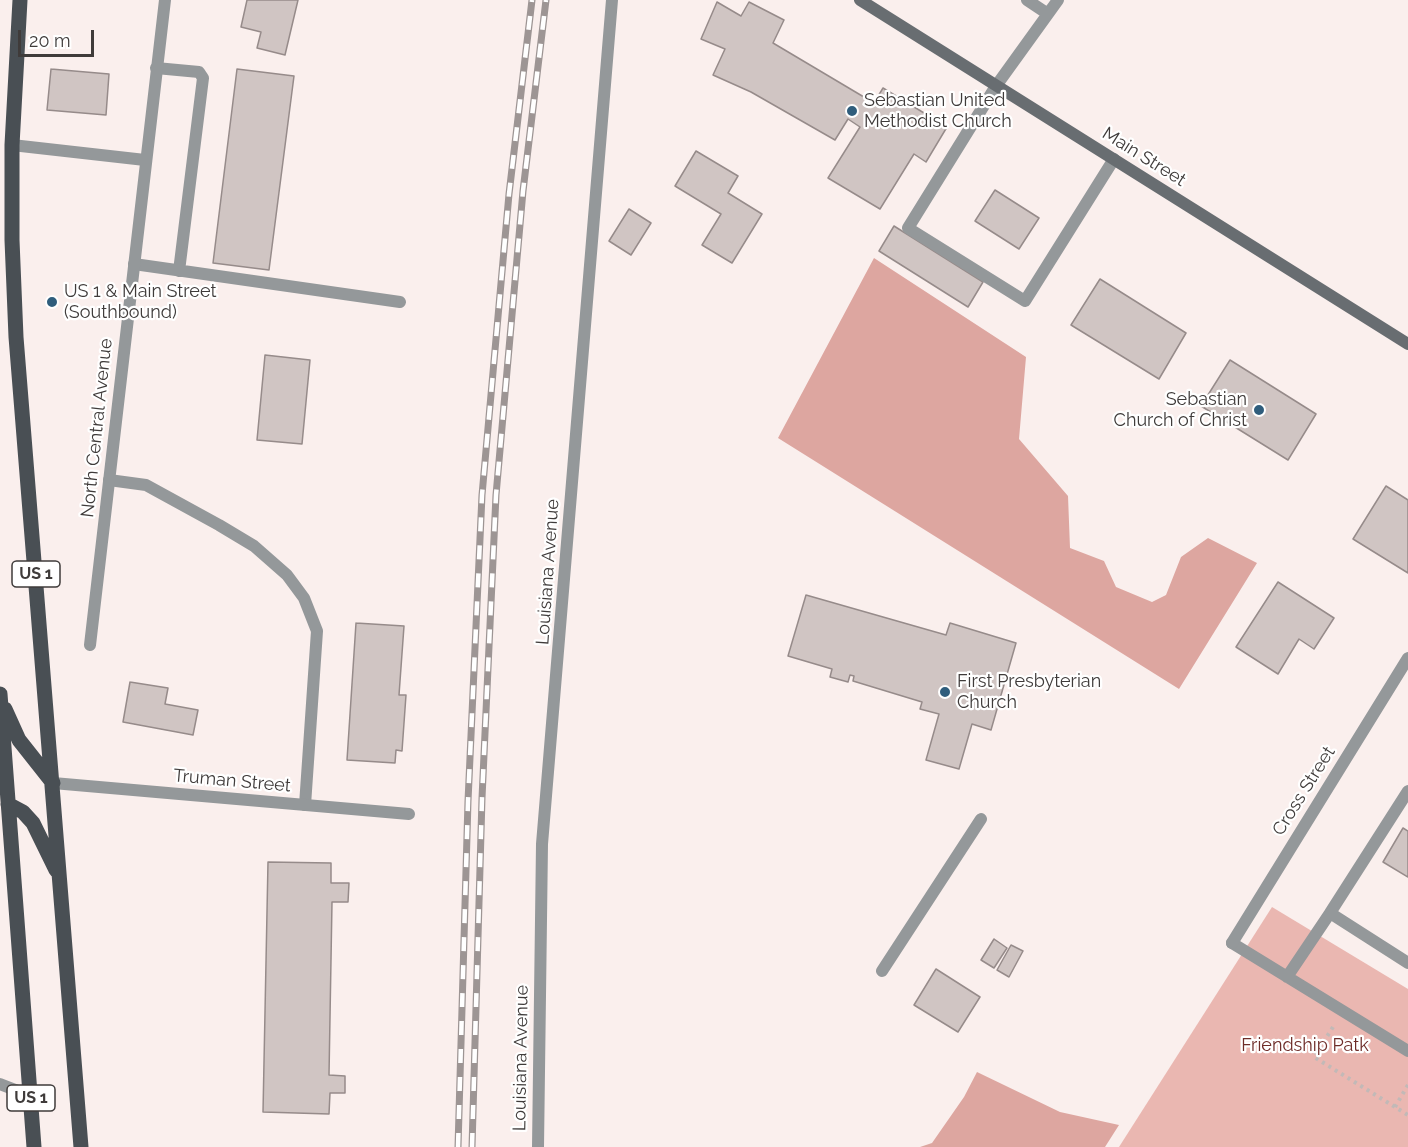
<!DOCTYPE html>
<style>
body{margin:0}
#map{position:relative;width:1408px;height:1147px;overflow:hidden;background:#faefed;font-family:Raleway,sans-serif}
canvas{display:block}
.scale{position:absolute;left:18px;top:30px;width:76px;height:27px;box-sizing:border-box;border:3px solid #3f3b3a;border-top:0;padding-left:8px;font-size:18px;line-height:21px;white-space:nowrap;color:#3f3b3a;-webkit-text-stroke:4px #fff;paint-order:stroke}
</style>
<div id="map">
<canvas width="1408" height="1147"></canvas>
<div class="scale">20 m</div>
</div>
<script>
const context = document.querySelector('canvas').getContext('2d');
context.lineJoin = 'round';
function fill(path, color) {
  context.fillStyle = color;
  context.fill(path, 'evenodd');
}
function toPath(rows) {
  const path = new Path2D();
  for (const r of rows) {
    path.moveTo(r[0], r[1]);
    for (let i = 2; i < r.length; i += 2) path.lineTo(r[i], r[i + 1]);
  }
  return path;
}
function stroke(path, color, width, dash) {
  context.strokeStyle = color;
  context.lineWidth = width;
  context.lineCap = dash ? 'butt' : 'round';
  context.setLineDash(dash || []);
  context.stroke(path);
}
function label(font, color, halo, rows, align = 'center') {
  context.font = font + ' Raleway,sans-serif';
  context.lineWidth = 4.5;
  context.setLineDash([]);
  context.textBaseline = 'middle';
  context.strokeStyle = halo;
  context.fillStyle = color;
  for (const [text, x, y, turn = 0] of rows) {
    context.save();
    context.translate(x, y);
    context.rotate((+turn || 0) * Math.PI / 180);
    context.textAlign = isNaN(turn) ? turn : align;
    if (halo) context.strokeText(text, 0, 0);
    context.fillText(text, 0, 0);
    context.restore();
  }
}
fill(toPath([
 [1272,907,1408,989,1408,1147,1119,1147]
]), '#eab7b1');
fill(toPath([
 [874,258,1026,357,1019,439,1068,496,1070,548,1104,561,1116,587,1152,602,1166,595,1181,557,1208,538,1257,563,1179,689,778,438],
 [977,1072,1060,1112,1119,1125,1105,1147,920,1147,932,1143,964,1097]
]), '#dda6a0');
const building = toPath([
 [247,0,298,0,285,55,257,48,261,32,241,27,247,0],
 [717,2,741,16,749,2,784,20,773,43,874,103,883,88,947,127,926,162,914,154,880,209,828,178,860,127,848,119,835,140,751,92,713,75,725,49,701,39,717,2],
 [51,69,109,74,106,115,47,110,51,69],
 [237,69,294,76,269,270,213,263,237,69],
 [696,151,738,176,728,193,762,214,732,263,702,245,721,214,675,186,696,151],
 [995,190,1039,218,1019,249,975,221,995,190],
 [629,209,651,223,631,255,609,241,629,209],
 [894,226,983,282,968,307,879,251,894,226],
 [1100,279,1186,333,1159,379,1071,325,1100,279],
 [265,355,310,360,302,444,257,440,265,355],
 [1230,360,1316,414,1288,460,1201,406,1230,360],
 [1386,486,1408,500,1408,573,1353,539,1386,486],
 [1278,582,1334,618,1314,649,1299,639,1278,674,1236,647,1278,582],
 [806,595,946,635,950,623,1016,643,991,730,972,724,959,769,926,760,939,714,920,709,922,702,853,681,854,676,850,675,848,682,830,677,832,669,788,656,806,595],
 [356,623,404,626,399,695,406,695,402,751,396,750,395,763,347,760,356,623],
 [130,682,168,688,165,704,198,710,193,735,123,722,130,682],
 [1403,828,1408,831,1408,877,1383,862,1403,828],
 [268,862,331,863,331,883,349,883,348,902,332,902,329,1075,345,1076,345,1093,330,1093,329,1114,263,1112,268,862],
 [994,939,1007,948,994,968,981,960,994,939],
 [1011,945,1023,951,1009,977,997,970,1011,945],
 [936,969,980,997,958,1032,914,1005,936,969]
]);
fill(building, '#d0c5c3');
stroke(building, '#968b8a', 1.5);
stroke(toPath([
 [1333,1027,1314,1057,1408,1115],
 [1395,1107,1408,1085]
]), '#c2b9b7', 4, [3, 4.5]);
stroke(toPath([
 [1027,0,1048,14],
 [1058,0,996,86,908,228,1025,301,1114,159],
 [156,68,199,72,203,78,179,271],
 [134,264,400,302],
 [109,480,146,485,219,525,254,546,287,575,304,598,317,631,305,805],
 [1408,791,1330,913,1408,963],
 [1232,943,1408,1051],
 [882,971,981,819],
 [1287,977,1330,913],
 [0,1084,31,1096]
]), '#94989a', 12);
stroke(toPath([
 [12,145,145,160],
 [90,645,165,0],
 [53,783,409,814],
 [1232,943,1408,658],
 [538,1147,542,844,612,0]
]), '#94989a', 12);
stroke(toPath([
 [860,0,1408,344]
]), '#686d71', 12);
stroke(toPath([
 [20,0,12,145,12,240,16,337,81,1147],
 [0,694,34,1147],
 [5,709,19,740,53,783],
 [8,804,23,812,33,823,56,870]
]), '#494f54', 15);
const rail = toPath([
 [458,1147,468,801,482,495,509,194,532,0],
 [472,1147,482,798,496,495,523,191,546,0]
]);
stroke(rail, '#9d9594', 7);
stroke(rail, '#fff', 4.5, [14]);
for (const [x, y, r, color] of [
 [852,111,6,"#2f5d7c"],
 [52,302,6,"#2f5d7c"],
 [1259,410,6,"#2f5d7c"],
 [945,692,6,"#2f5d7c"]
]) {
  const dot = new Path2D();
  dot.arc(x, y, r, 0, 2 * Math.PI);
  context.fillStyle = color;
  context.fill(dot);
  stroke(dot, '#fff', 2);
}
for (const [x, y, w] of [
 [36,574,48],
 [31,1098,48]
]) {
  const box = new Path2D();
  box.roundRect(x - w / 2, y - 13, w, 26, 4.5);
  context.fillStyle = '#fff';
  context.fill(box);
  stroke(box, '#3f3b3a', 1.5);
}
label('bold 16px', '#3f3b3a', null, [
 ["US 1",36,574],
 ["US 1",31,1098]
]);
label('18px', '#3f3b3a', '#fff', [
 ["Sebastian United",864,101],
 ["Methodist Church",864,122],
 ["US 1 & Main Street",64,292],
 ["(Southbound)",64,313],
 ["Sebastian",1247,400,"right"],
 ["Church of Christ",1247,421,"right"],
 ["First Presbyterian",957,682],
 ["Church",957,703]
], 'left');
label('18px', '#3f3b3a', '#fff', [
 ["Main Street",1144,157,32],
 ["North Central Avenue",97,428,-84],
 ["Louisiana Avenue",548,572,-86],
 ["Truman Street",232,781,5],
 ["Cross Street",1304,791,-58],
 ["Louisiana Avenue",521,1058,-89]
]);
label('18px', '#6e2c28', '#fff', [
 ["Friendship Patk",1305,1046]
]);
</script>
